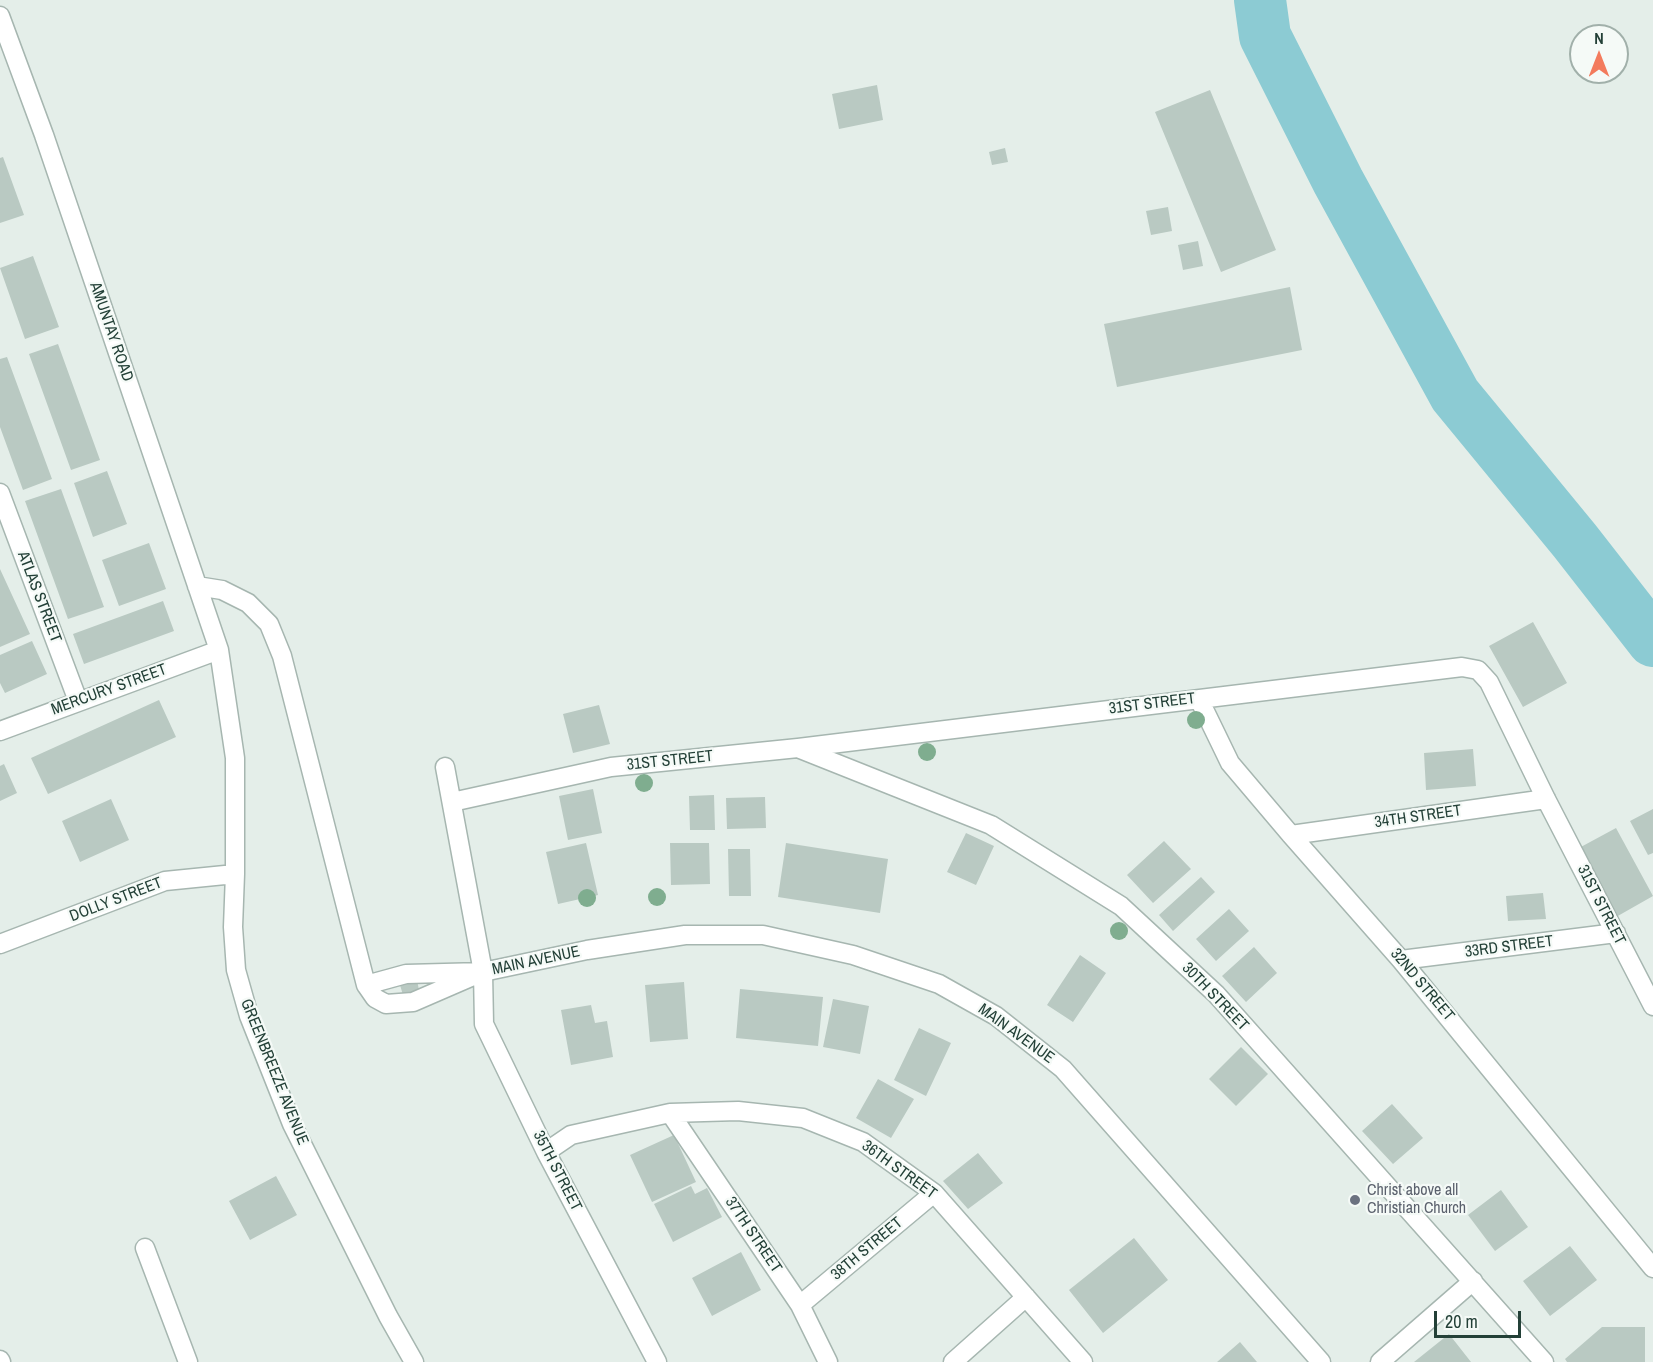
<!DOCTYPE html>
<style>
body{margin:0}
#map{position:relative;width:1653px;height:1362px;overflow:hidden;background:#e4eee9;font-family:"Archivo Narrow",sans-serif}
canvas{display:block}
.north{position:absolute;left:1569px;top:24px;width:60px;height:60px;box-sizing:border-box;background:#f5faf7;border:2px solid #a1b0aa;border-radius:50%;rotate:0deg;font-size:16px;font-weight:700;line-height:24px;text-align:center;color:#234037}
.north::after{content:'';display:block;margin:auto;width:21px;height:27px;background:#f37b5d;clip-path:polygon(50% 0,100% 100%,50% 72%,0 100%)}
.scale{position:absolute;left:1434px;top:1311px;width:87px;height:27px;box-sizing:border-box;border:3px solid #234037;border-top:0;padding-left:8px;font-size:18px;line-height:21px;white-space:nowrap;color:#234037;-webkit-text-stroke:4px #f5faf7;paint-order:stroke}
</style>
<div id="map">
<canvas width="1653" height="1362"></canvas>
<div class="north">N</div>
<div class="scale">20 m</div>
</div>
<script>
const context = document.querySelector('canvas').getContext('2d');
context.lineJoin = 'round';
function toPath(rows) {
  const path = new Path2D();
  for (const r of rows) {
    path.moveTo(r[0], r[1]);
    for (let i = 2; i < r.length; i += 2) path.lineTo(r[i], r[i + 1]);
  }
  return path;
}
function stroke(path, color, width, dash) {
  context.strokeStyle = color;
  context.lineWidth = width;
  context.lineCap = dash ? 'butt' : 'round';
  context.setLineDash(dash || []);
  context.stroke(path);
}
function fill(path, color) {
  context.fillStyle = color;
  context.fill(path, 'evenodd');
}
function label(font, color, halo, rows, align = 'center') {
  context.font = font + ' "Archivo Narrow",sans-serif';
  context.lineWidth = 4.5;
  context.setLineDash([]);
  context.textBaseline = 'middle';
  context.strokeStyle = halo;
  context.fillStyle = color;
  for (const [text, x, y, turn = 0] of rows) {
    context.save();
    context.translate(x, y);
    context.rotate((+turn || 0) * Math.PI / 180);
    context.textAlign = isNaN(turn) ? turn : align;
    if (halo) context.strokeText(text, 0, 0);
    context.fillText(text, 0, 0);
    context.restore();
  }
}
stroke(toPath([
 [1260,0,1265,36,1338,181,1455,395,1575,541,1653,641]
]), '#8ccbd3', 52);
fill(toPath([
 [877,85,883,120,839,129,832,94],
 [1210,90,1276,250,1221,272,1155,112],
 [1005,148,1008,162,992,165,989,152],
 [3,157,24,215,0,223,0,158],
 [1168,207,1172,231,1151,235,1146,211],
 [1198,241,1203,266,1183,270,1178,245],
 [33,256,59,327,25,339,0,268],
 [1290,287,1302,350,1117,387,1104,324],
 [58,344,100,460,71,470,29,354],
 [7,357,52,479,23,490,0,427,0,359],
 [107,471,127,524,93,537,74,483],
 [61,489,104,607,68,619,25,501],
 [149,543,166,589,119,606,102,560],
 [0,569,30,634,0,647],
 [163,601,174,631,84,664,73,634],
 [1533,622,1567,683,1523,707,1489,646],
 [32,641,47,674,5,693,0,683,0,655],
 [159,700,176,737,48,794,31,758],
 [599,705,610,744,573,753,563,714],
 [1473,749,1476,786,1426,790,1424,753],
 [4,764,17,793,0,801,0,766],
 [593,789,602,833,568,840,559,796],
 [714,795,715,830,690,830,689,796],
 [765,797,766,828,727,829,726,798],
 [111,799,129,840,80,862,62,821],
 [1653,809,1653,853,1648,855,1630,821],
 [1616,828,1653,896,1616,917,1579,848],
 [966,833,994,846,976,885,947,872],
 [1164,841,1191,869,1153,903,1127,875],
 [586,843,598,895,558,904,546,852],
 [670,843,709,843,710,884,671,885],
 [786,843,888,859,880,913,778,897],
 [728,849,750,849,751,896,729,896],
 [1201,877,1215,892,1173,931,1159,915],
 [1543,893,1546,919,1508,921,1506,896],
 [1229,909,1249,931,1216,961,1196,939],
 [1254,947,1277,973,1246,1002,1222,976],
 [1080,955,1106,973,1073,1022,1047,1005],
 [417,980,419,990,403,995,400,985],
 [684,982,688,1039,650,1042,645,985],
 [740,989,823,997,818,1046,736,1038],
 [833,999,869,1006,860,1054,823,1047],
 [591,1005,595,1023,607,1021,613,1057,571,1065,561,1010],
 [919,1028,951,1043,926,1096,894,1080],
 [1241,1047,1268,1074,1236,1106,1209,1079],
 [878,1079,914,1099,891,1138,856,1118],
 [1392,1104,1423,1138,1393,1164,1362,1131],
 [674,1135,696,1182,652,1202,630,1155],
 [978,1153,1003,1183,968,1209,943,1181],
 [276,1176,297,1215,250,1240,229,1201],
 [691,1186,695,1194,707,1188,722,1217,673,1242,654,1204],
 [1501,1190,1528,1227,1495,1251,1468,1215],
 [1134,1238,1168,1280,1103,1333,1069,1290],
 [1570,1246,1597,1280,1550,1316,1523,1281],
 [741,1252,761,1290,712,1316,692,1278],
 [1602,1327,1645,1327,1645,1362,1567,1362,1565,1359],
 [1449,1334,1471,1362,1414,1362],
 [1240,1342,1257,1362,1217,1362]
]), '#b9c9c2');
const minor = toPath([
 [0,16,44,135,219,650,235,758,235,874,233,927,236,970,249,1016,292,1124,388,1316,414,1362],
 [0,493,78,701],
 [197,586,222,590,248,603,269,624,282,656,366,985,375,998,386,1004,413,1002,473,976],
 [1199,699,1230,763,1291,835,1401,960,1653,1268],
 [0,731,219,650],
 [800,749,991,825,1121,906,1216,994,1544,1362],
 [445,767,483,972,484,1024,546,1152,657,1362],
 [452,802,611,767,798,748,1462,667,1478,670,1489,682,1546,799,1653,1006],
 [1291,835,1546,799],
 [0,944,165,881,235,874],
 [1401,960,1616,933],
 [366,985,406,974,483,972,587,950,685,935,763,935,853,955,939,984,996,1016,1063,1069,1321,1362],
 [670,1113,800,1305,828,1362],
 [546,1152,571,1135,670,1113,738,1111,803,1118,863,1142,934,1193,1083,1362],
 [145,1248,188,1362],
 [800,1305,934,1193],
 [0,1360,1,1362],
 [953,1362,1026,1297],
 [1380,1362,1473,1281]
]);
stroke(minor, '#a6b6b0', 21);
stroke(minor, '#fff', 18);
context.fillStyle = '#7fad8f';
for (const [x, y] of [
 [1196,720],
 [927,752],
 [644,783],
 [657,897],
 [587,898],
 [1119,931]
]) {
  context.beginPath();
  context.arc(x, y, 9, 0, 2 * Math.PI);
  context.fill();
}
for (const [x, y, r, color] of [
 [1355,1200,6,"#6b7280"]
]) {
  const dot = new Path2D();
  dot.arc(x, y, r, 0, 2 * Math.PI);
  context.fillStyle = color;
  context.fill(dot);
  stroke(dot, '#f5faf7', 2);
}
label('16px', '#234037', '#f5faf7', [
 ["AMUNTAY ROAD",111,332,71],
 ["ATLAS STREET",39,597,69],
 ["MERCURY STREET",109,690,-20],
 ["31ST STREET",1152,704,-7],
 ["31ST STREET",670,761,-6],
 ["34TH STREET",1418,817,-8],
 ["DOLLY STREET",116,900,-21],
 ["31ST STREET",1601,905,63],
 ["33RD STREET",1509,947,-7],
 ["MAIN AVENUE",536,961,-12],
 ["32ND STREET",1422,985,50],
 ["30TH STREET",1215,997,46],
 ["MAIN AVENUE",1016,1034,36],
 ["GREENBREEZE AVENUE",274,1072,68],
 ["36TH STREET",899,1170,36],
 ["35TH STREET",557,1171,63],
 ["37TH STREET",753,1235,56],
 ["38TH STREET",867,1249,-40]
]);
label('16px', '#5b616d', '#f5faf7', [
 ["Christ above all",1367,1191],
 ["Christian Church",1367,1209]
], 'left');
</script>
